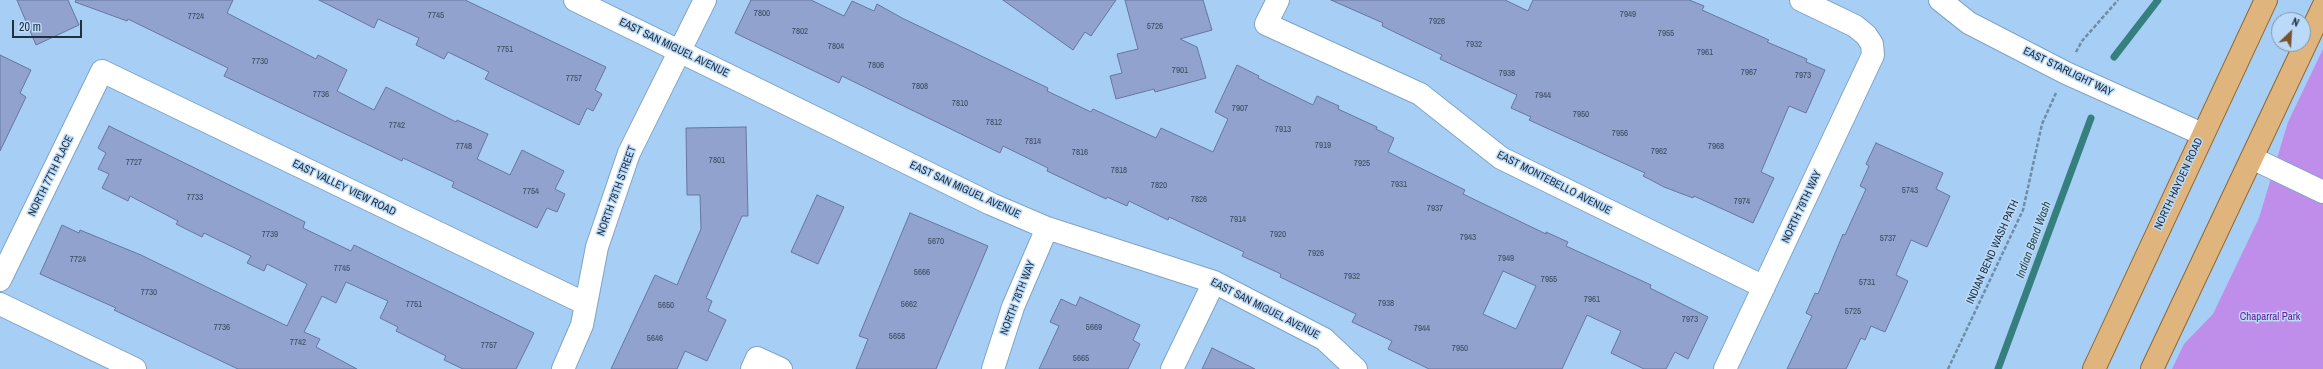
<!DOCTYPE html>
<style>
body{margin:0}
#map{position:relative;width:2323px;height:369px;overflow:hidden;background:#a7cef4;font-family:"Archivo Narrow",sans-serif}
canvas{display:block}
.north{position:absolute;left:2271px;top:12px;width:40px;height:40px;box-sizing:border-box;background:#bbdaf9;border:1px solid #7d96af;border-radius:50%;rotate:25deg;font-size:11px;font-weight:700;line-height:16px;text-align:center;color:#21303f}
.north::after{content:'';display:block;margin:auto;width:14px;height:18px;background:#77542d;clip-path:polygon(50% 0,100% 100%,50% 72%,0 100%)}
.scale{position:absolute;left:12px;top:20px;width:70px;height:18px;box-sizing:border-box;border:2px solid #21303f;border-top:0;padding-left:5px;font-size:12px;line-height:14px;white-space:nowrap;color:#21303f;-webkit-text-stroke:3px #bbdaf9;paint-order:stroke}
</style>
<div id="map">
<canvas width="2323" height="369"></canvas>
<div class="north">N</div>
<div class="scale">20 m</div>
</div>
<script>
const context = document.querySelector('canvas').getContext('2d');
context.lineJoin = 'round';
function fill(path, color) {
  context.fillStyle = color;
  context.fill(path, 'evenodd');
}
function toPath(rows) {
  const path = new Path2D();
  for (const r of rows) {
    path.moveTo(r[0], r[1]);
    for (let i = 2; i < r.length; i += 2) path.lineTo(r[i], r[i + 1]);
  }
  return path;
}
function stroke(path, color, width, dash) {
  context.strokeStyle = color;
  context.lineWidth = width;
  context.lineCap = dash ? 'butt' : 'round';
  context.setLineDash(dash || []);
  context.stroke(path);
}
function label(font, color, halo, rows, align = 'center') {
  context.font = font + ' "Archivo Narrow",sans-serif';
  context.lineWidth = 3;
  context.setLineDash([]);
  context.textBaseline = 'middle';
  context.strokeStyle = halo;
  context.fillStyle = color;
  for (const [text, x, y, turn = 0] of rows) {
    context.save();
    context.translate(x, y);
    context.rotate((+turn || 0) * Math.PI / 180);
    context.textAlign = isNaN(turn) ? turn : align;
    if (halo) context.strokeText(text, 0, 0);
    context.fillText(text, 0, 0);
    context.restore();
  }
}
fill(toPath([
 [2323,49,2323,369,2172,369,2184,344,2213,314,2259,218,2288,122]
]), '#be8eea');
stroke(toPath([
 [2114,57,2158,0],
 [1998,369,2091,118]
]), '#35807e', 7);
const building = toPath([
 [17,0,68,0,79,25,36,45,17,0],
 [76,0,233,0,227,13,316,59,318,55,347,70,337,91,374,110,386,87,456,122,457,120,488,134,477,159,510,175,522,150,564,171,555,189,565,194,557,212,547,208,537,228,452,187,454,182,403,158,402,161,224,76,228,68,128,19,127,21,75,2,76,0],
 [319,0,465,0,606,67,595,90,602,94,593,111,587,108,579,125,485,79,489,72,448,52,444,59,416,45,419,38,378,19,374,28,319,0],
 [751,0,811,0,844,16,852,1,874,11,877,4,902,18,1048,88,1047,91,1091,112,1093,109,1156,138,1161,128,1213,152,1228,119,1215,112,1237,65,1259,76,1258,78,1313,105,1317,96,1339,106,1338,109,1377,127,1376,129,1394,138,1388,152,1465,190,1463,194,1546,234,1546,232,1568,242,1566,246,1651,285,1650,288,1708,317,1688,359,1675,352,1666,369,1644,369,1611,353,1621,331,1587,315,1562,369,1429,369,1388,349,1392,341,1352,322,1356,314,1280,277,1281,274,1242,256,1244,252,1169,217,1168,220,1129,201,1127,206,1107,197,1106,199,1047,171,1048,168,1003,146,1000,153,842,76,839,83,735,33,751,0],
 [1503,271,1536,286,1516,329,1483,314,1503,271],
 [1003,0,1116,0,1091,36,1085,32,1073,50,1003,0],
 [1125,0,1203,0,1212,30,1180,39,1197,47,1206,78,1155,92,1154,89,1116,99,1110,76,1122,73,1117,54,1138,49,1125,0],
 [1331,0,1505,0,1528,11,1533,0,1689,0,1704,6,1702,10,1769,40,1767,42,1807,59,1806,62,1825,70,1806,113,1789,106,1761,172,1774,178,1753,223,1694,196,1693,198,1664,187,1649,179,1643,176,1645,173,1529,120,1531,117,1511,108,1517,95,1440,59,1442,55,1382,26,1383,23,1331,0],
 [0,55,31,70,20,93,26,97,0,151,0,55],
 [109,126,305,222,303,228,351,251,354,245,534,333,516,369,463,369,444,360,446,356,396,331,398,327,380,318,388,301,346,282,336,303,322,296,304,332,320,339,316,347,357,369,238,369,114,310,116,308,40,274,62,225,79,233,80,230,141,255,287,326,307,284,267,264,264,271,247,263,251,256,204,233,202,237,176,224,178,221,130,196,128,201,102,188,109,174,98,169,106,153,98,148,109,126],
 [746,127,748,216,742,216,706,298,712,301,708,311,726,320,707,361,685,351,677,369,611,369,655,275,677,285,701,229,700,195,687,195,686,128,746,127],
 [1876,143,1943,173,1936,189,1950,196,1927,247,1911,240,1896,275,1908,281,1885,332,1871,326,1865,340,1861,338,1846,369,1787,369,1812,316,1806,313,1815,293,1818,294,1843,234,1845,235,1866,189,1860,186,1869,166,1866,164,1876,143],
 [817,195,844,207,818,264,791,252,817,195],
 [910,213,988,246,936,369,856,369,868,339,859,336,910,213],
 [1080,297,1140,325,1133,340,1140,344,1128,369,1039,369,1059,326,1050,322,1061,299,1076,306,1080,297],
 [1212,348,1255,369,1202,369,1212,348]
]);
fill(building, '#91a2ce');
stroke(building, '#6676a0', 1);
const minor = toPath([
 [575,0,991,204,1047,228,1214,282,1324,339,1356,369],
 [1278,0,1266,24,1420,94,1501,158,1764,287],
 [1940,0,1969,23,2066,73,2202,134],
 [2252,158,2323,192],
 [0,280,102,71,586,304],
 [0,304,135,369],
 [563,369,582,325,597,247,629,153,705,0],
 [752,369,757,358,781,369],
 [993,369,1013,307,1047,228],
 [1172,369,1214,282],
 [1725,369,1873,55,1872,44,1866,35,1855,26,1801,0]
]);
const major = toPath([
 [2094,369,2266,0],
 [2152,369,2323,7]
]);
stroke(minor, '#7ea4c8', 24);
stroke(major, '#8f662f', 24);
stroke(toPath([
 [2076,52,2082,41,2118,0],
 [1948,369,2023,210,2042,124,2056,93]
]), '#6f8ca8', 2.5, [4, 2]);
stroke(minor, '#fff', 22);
stroke(major, '#dfb57d', 22);
label('9px', '#3d4c63', null, [
 ["7800",762,14],
 ["7949",1628,15],
 ["7745",436,16],
 ["7724",196,17],
 ["7926",1437,22],
 ["5726",1155,27],
 ["7802",800,32],
 ["7955",1666,34],
 ["7932",1474,45],
 ["7804",836,47],
 ["7751",505,50],
 ["7961",1705,53],
 ["7730",260,62],
 ["7806",876,66],
 ["7901",1180,71],
 ["7967",1749,73],
 ["7938",1507,74],
 ["7973",1803,76],
 ["7757",574,79],
 ["7808",920,87],
 ["7736",321,95],
 ["7944",1543,96],
 ["7810",960,104],
 ["7907",1240,109],
 ["7950",1581,115],
 ["7812",994,123],
 ["7742",397,126],
 ["7913",1283,130],
 ["7956",1620,134],
 ["7814",1033,142],
 ["7919",1323,146],
 ["7748",464,147],
 ["7968",1716,147],
 ["7962",1659,152],
 ["7816",1080,153],
 ["7801",717,161],
 ["7727",134,163],
 ["7925",1362,164],
 ["7818",1119,171],
 ["7931",1399,185],
 ["7820",1159,186],
 ["5743",1910,191],
 ["7754",531,192],
 ["7733",195,198],
 ["7826",1199,200],
 ["7974",1742,202],
 ["7937",1435,209],
 ["7914",1238,220],
 ["7739",270,235],
 ["7920",1278,235],
 ["7943",1468,238],
 ["5737",1888,239],
 ["5670",936,242],
 ["7926",1316,254],
 ["7949",1506,259],
 ["7724",78,260],
 ["7745",342,269],
 ["5666",922,273],
 ["7932",1352,277],
 ["7955",1549,280],
 ["5731",1867,283],
 ["7730",149,293],
 ["7961",1592,300],
 ["7938",1386,304],
 ["7751",414,305],
 ["5662",909,305],
 ["5650",666,306],
 ["5725",1853,312],
 ["7973",1690,320],
 ["7736",222,328],
 ["5669",1094,328],
 ["7944",1422,329],
 ["5658",897,337],
 ["5646",655,339],
 ["7742",298,343],
 ["7757",489,346],
 ["7950",1460,349],
 ["5665",1081,359]
]);
label('11px', '#21303f', '#bbdaf9', [
 ["EAST SAN MIGUEL AVENUE",674,48,26],
 ["EAST STARLIGHT WAY",2068,72,26],
 ["NORTH 77TH PLACE",51,176,-64],
 ["EAST MONTEBELLO AVENUE",1554,183,27],
 ["NORTH HAYDEN ROAD",2179,184,-65],
 ["EAST VALLEY VIEW ROAD",344,188,26],
 ["EAST SAN MIGUEL AVENUE",965,190,25],
 ["NORTH 78TH STREET",617,191,-70],
 ["NORTH 79TH WAY",1802,207,-65],
 ["INDIAN BEND WASH PATH",1993,252,-66],
 ["NORTH 78TH WAY",1018,298,-69],
 ["EAST SAN MIGUEL AVENUE",1265,309,27]
]);
label('11px', '#6a209b', '#bbdaf9', [
 ["Chaparral Park",2270,317]
]);
label('italic 12px', '#2b4a47', '#bbdaf9', [
 ["Indian Bend Wash",2034,240,-70]
]);
</script>
